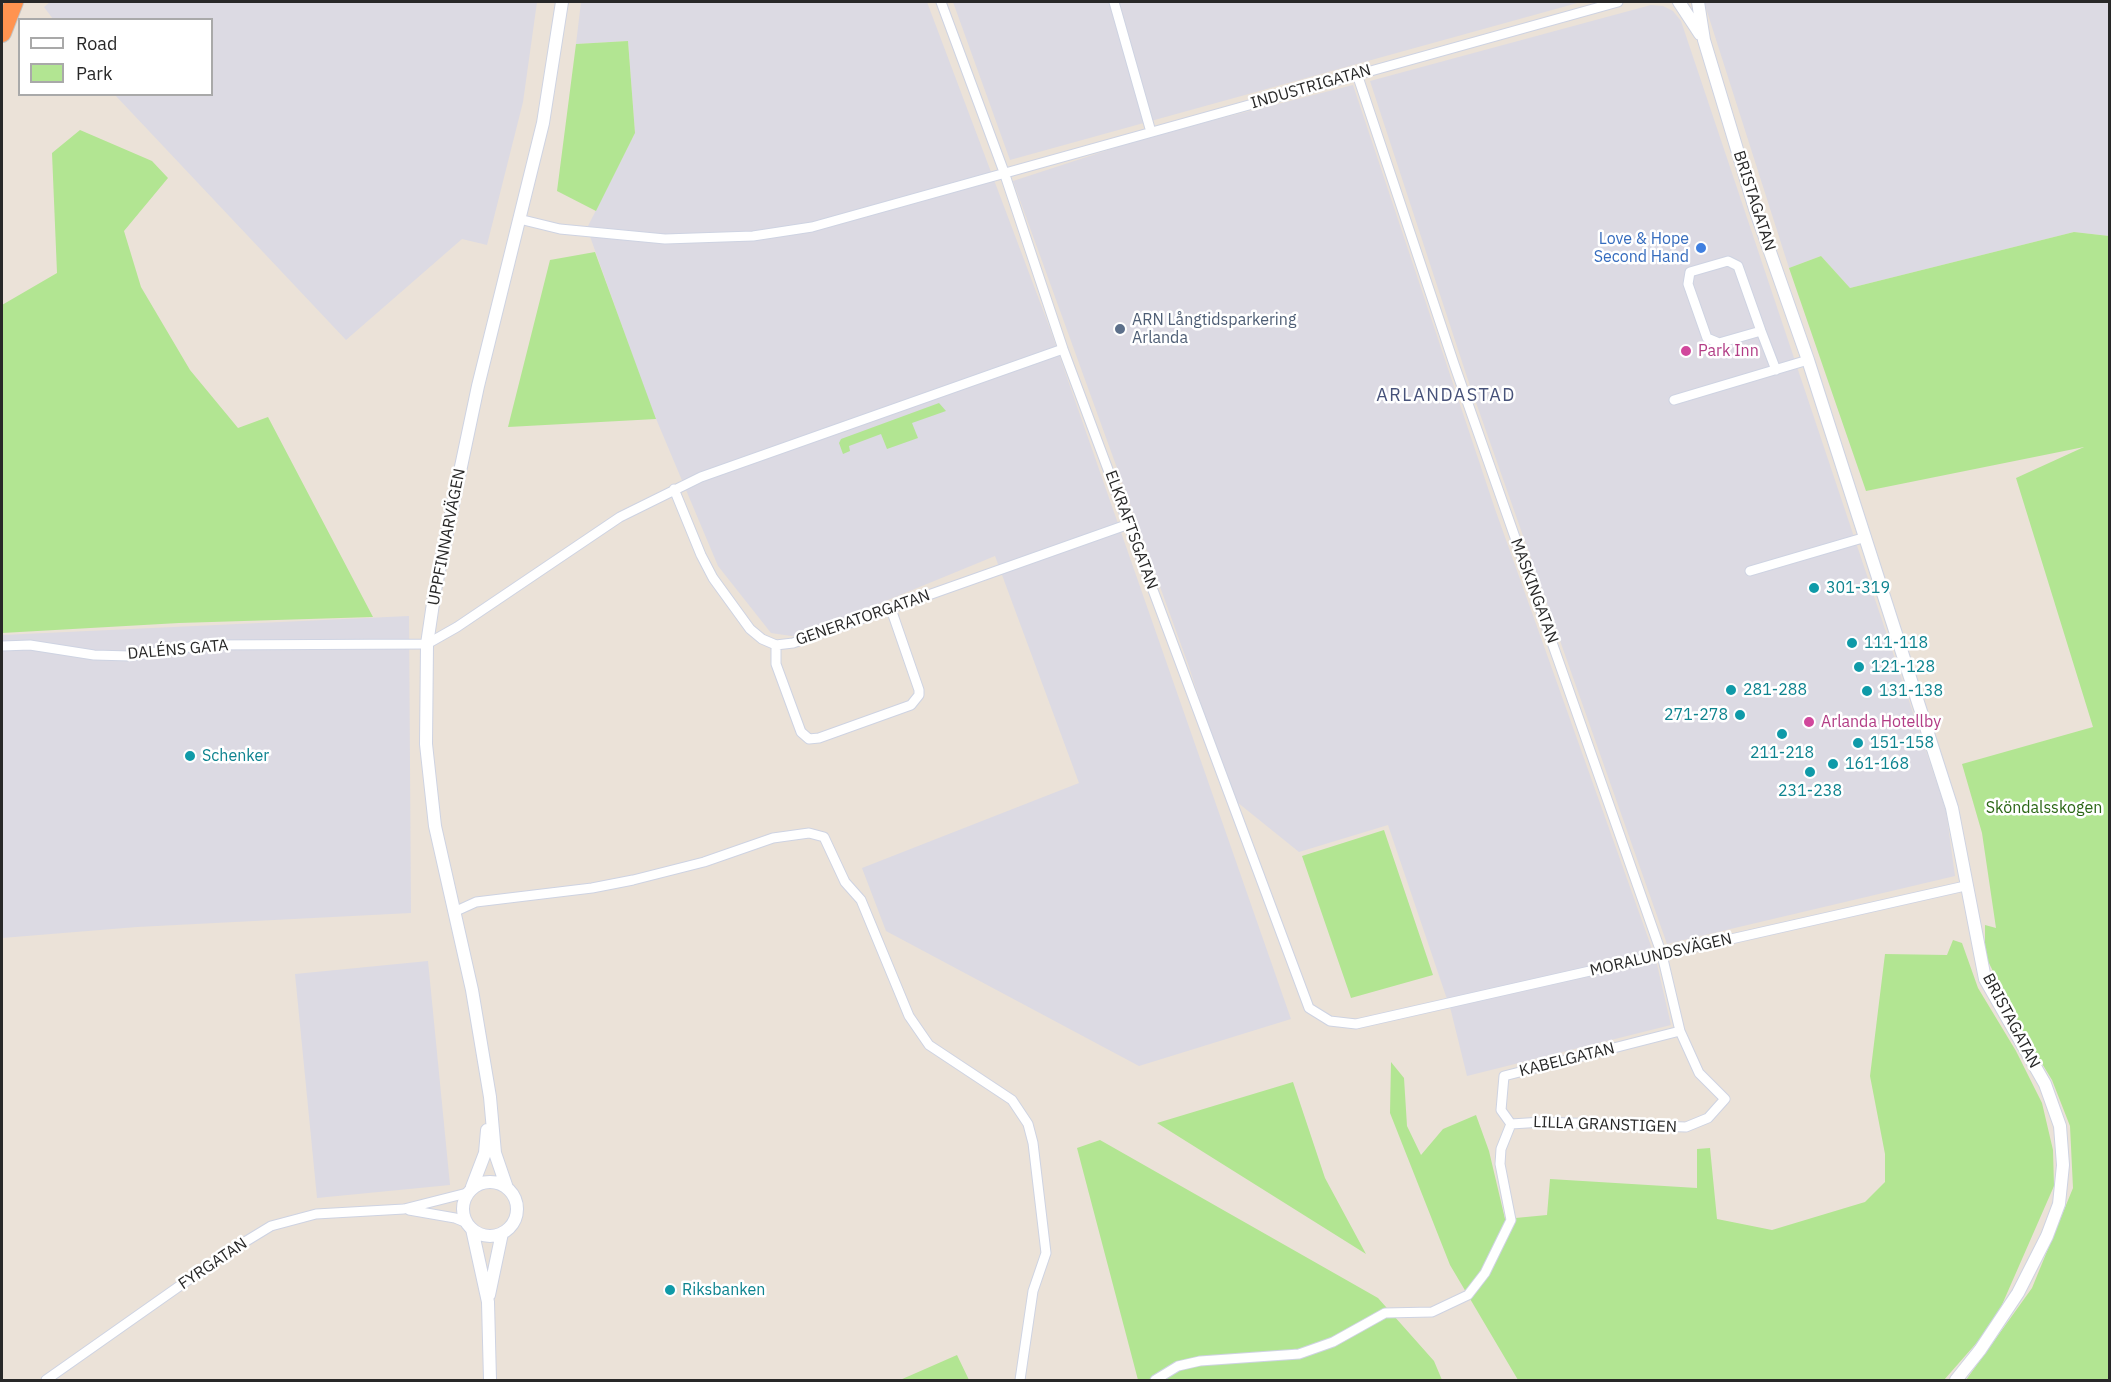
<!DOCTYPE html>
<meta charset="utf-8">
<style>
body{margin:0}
#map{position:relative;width:2111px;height:1382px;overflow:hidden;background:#ebe2d8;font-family:"IBM Plex Sans",sans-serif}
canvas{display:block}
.frame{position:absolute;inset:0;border:3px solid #282828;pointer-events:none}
.legend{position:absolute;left:18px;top:18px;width:195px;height:78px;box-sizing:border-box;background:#fff;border:2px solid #a9a9a9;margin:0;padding:8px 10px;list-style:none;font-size:18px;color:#282828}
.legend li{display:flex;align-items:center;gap:12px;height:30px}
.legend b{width:30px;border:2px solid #a9a9a9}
</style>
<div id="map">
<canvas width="2111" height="1382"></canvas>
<div class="frame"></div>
<ul class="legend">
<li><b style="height:8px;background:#fff"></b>Road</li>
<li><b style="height:16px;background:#b2e592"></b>Park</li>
</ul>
</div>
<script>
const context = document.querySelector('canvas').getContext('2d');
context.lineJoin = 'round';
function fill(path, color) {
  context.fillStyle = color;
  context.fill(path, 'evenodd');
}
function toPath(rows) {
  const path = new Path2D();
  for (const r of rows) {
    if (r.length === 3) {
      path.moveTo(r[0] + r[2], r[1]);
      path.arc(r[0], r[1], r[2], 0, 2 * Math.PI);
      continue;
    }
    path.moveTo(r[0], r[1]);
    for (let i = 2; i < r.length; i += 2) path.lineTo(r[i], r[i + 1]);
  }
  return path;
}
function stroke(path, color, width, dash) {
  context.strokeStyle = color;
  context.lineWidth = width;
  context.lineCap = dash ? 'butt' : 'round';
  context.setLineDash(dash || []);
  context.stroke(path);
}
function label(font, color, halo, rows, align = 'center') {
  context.font = font + ' "IBM Plex Sans",sans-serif';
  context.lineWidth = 5;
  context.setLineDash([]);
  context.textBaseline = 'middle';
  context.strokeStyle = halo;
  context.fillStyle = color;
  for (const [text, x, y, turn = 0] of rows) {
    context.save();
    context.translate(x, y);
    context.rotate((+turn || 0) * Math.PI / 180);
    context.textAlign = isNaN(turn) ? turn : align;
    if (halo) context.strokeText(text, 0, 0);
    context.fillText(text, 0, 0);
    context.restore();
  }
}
fill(toPath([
 [50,2,537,2,523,102,487,245,462,239,346,340,115,95,212,94,212,20,53,19,44,7],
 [581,2,927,2,1049,326,1291,1019,1139,1066,886,931,862,868,1079,783,995,556,798,637,771,633,718,566,649,402,587,228,635,133,628,41,576,44],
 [953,2,1581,2,1010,160],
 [1704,2,2109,2,2109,236,2074,232,1850,288,1821,256,1789,268],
 [1651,5,1663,6,1673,11,1681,21,1946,811,1955,876,1667,944,1467,377,1370,81],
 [1353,85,1495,509,1656,960,1671,1025,1467,1076,1451,1011,1388,825,1299,852,1232,798,1188,664,1013,181,1151,136],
 [409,616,411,913,137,927,2,938,2,635],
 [428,961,450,1185,317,1198,295,974]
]), '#dcdae3');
fill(toPath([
 [628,41,635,133,596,211,557,191,576,44],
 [80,130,152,161,168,178,124,231,141,287,190,370,238,428,268,417,373,617,179,623,2,633,2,305,57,273,52,153],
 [2074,232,2109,236,2109,1380,1966,1380,2032,1288,2073,1188,2070,1126,2052,1080,2024,1034,1985,955,1985,925,1996,928,1982,833,1962,764,2093,727,2016,478,2084,447,1866,491,1789,268,1821,256,1850,288],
 [595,252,656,419,508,427,550,260],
 [939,403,946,411,912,423,918,438,887,449,881,434,849,446,850,451,843,454,839,443,841,439],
 [1384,830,1433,975,1351,998,1302,856],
 [1953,940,1962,943,1978,988,2016,1051,2042,1103,2053,1150,2054,1186,1994,1323,1944,1380,1518,1380,1450,1265,1390,1113,1391,1062,1404,1078,1407,1126,1421,1155,1443,1129,1476,1115,1489,1151,1505,1219,1547,1215,1550,1179,1697,1188,1697,1149,1710,1148,1717,1219,1772,1230,1865,1202,1885,1182,1885,1154,1870,1076,1885,954,1947,955],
 [1293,1082,1325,1178,1366,1254,1157,1123],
 [1100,1140,1378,1298,1434,1361,1442,1380,1138,1380,1077,1148],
 [957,1355,969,1380,900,1380]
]), '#b2e592');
const minor = toPath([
 [941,2,1004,172,1063,349,1309,1008,1330,1021,1356,1024,1965,886],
 [1114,2,1151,132],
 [1357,74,1454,364,1662,955,1680,1031,1699,1073,1725,1099,1708,1118,1686,1127,1543,1122,1511,1124],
 [519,219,560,229,665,239,753,236,812,227,1618,2],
 [1761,331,1719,343,1707,338,1688,284,1690,272,1728,261,1738,266,1761,331,1776,370],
 [1674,400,1808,360],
 [674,489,701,555,713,578,750,629,762,639,776,645,793,643,1129,524],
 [1750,571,1866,537],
 [776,645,776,664,801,732,809,739,819,738,911,705,919,695,919,690,891,609],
 [2,646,30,645,94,655,130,656,203,645,427,644,457,627,620,517,701,477,1063,349],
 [454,912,476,902,592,888,633,880,704,862,773,838,809,833,824,837,845,882,861,900,909,1016,929,1045,1012,1100,1028,1124,1033,1143,1046,1253,1033,1291,1020,1380],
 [1511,1124,1501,1110,1504,1076,1680,1031],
 [409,1210,455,1218,467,1223],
 [46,1380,225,1254,271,1226,316,1214,404,1209,467,1193],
 [1155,1380,1178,1366,1200,1361,1299,1354,1333,1342,1385,1313,1432,1312,1468,1295,1485,1273,1511,1220,1500,1164,1501,1149,1511,1124]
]);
const tertiary = toPath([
 [1679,2,1700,34],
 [1698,2,1704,40,1755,209,1808,360,1952,808,1985,979,2045,1084,2060,1126,2063,1165,2059,1204,2047,1236,2018,1293,1980,1350,1956,1380],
 [490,1209,27],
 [472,1187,485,1153,487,1130],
 [507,1188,495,1153,490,1097,472,990,435,826,426,744,427,644,435,590,478,386,543,123,562,2],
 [472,1229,488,1302,490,1380],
 [489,1295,502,1233]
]);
const motorway = toPath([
 [2,33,14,2]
]);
stroke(minor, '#ced3e2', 11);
stroke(tertiary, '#ced3e2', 14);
stroke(motorway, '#c3c3c3', 20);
stroke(minor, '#fff', 9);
stroke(tertiary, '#fff', 12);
stroke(motorway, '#ff9350', 18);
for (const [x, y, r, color] of [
 [1701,248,6,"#3f7fe0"],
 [1120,329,6,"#5c6f8a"],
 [1686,351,6,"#d1479c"],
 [1814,588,6,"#0f9aa8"],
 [1852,643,6,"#0f9aa8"],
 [1859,667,6,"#0f9aa8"],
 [1731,690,6,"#0f9aa8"],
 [1867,691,6,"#0f9aa8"],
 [1740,715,6,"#0f9aa8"],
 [1809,722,6,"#d1479c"],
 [1782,734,6,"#0f9aa8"],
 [1858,743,6,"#0f9aa8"],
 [190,756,6,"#0f9aa8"],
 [1833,764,6,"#0f9aa8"],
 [1810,772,6,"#0f9aa8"],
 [670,1290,6,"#0f9aa8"]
]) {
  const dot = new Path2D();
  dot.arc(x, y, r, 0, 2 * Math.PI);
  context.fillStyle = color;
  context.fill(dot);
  stroke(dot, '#fff', 2);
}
label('16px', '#282828', '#fff', [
 ["INDUSTRIGATAN",1311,87,-16],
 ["BRISTAGATAN",1754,201,72],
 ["ELKRAFTSGATAN",1131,530,70],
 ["UPPFINNARVÄGEN",447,537,-79],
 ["MASKINGATAN",1534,591,70],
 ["GENERATORGATAN",863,618,-19],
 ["DALÉNS GATA",178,650,-5],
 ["MORALUNDSVÄGEN",1661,955,-13],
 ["BRISTAGATAN",2011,1021,62],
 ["KABELGATAN",1567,1060,-14],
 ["LILLA GRANSTIGEN",1605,1125,2],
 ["FYRGATAN",213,1264,-34]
]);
label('16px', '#366cbe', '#fff', [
 ["Love & Hope",1689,239],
 ["Second Hand",1689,257]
], 'right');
label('16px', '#4e5e75', '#fff', [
 ["ARN Långtidsparkering",1132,320],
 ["Arlanda",1132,338]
], 'left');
label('16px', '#b23c85', '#fff', [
 ["Park Inn",1698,351],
 ["Arlanda Hotellby",1821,722]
], 'left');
label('16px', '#0d838f', '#fff', [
 ["301-319",1826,588],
 ["111-118",1864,643],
 ["121-128",1871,667],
 ["281-288",1743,690],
 ["131-138",1879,691],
 ["271-278",1728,715,"right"],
 ["151-158",1870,743],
 ["211-218",1782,753,"center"],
 ["Schenker",202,756],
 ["161-168",1845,764],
 ["231-238",1810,791,"center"],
 ["Riksbanken",682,1290]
], 'left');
label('16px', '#2b6716', '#fff', [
 ["Sköndalsskogen",2044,808]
]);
context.letterSpacing = '1.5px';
label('18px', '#47527a', '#fff', [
 ["ARLANDASTAD",1446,396]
]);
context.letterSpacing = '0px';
</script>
